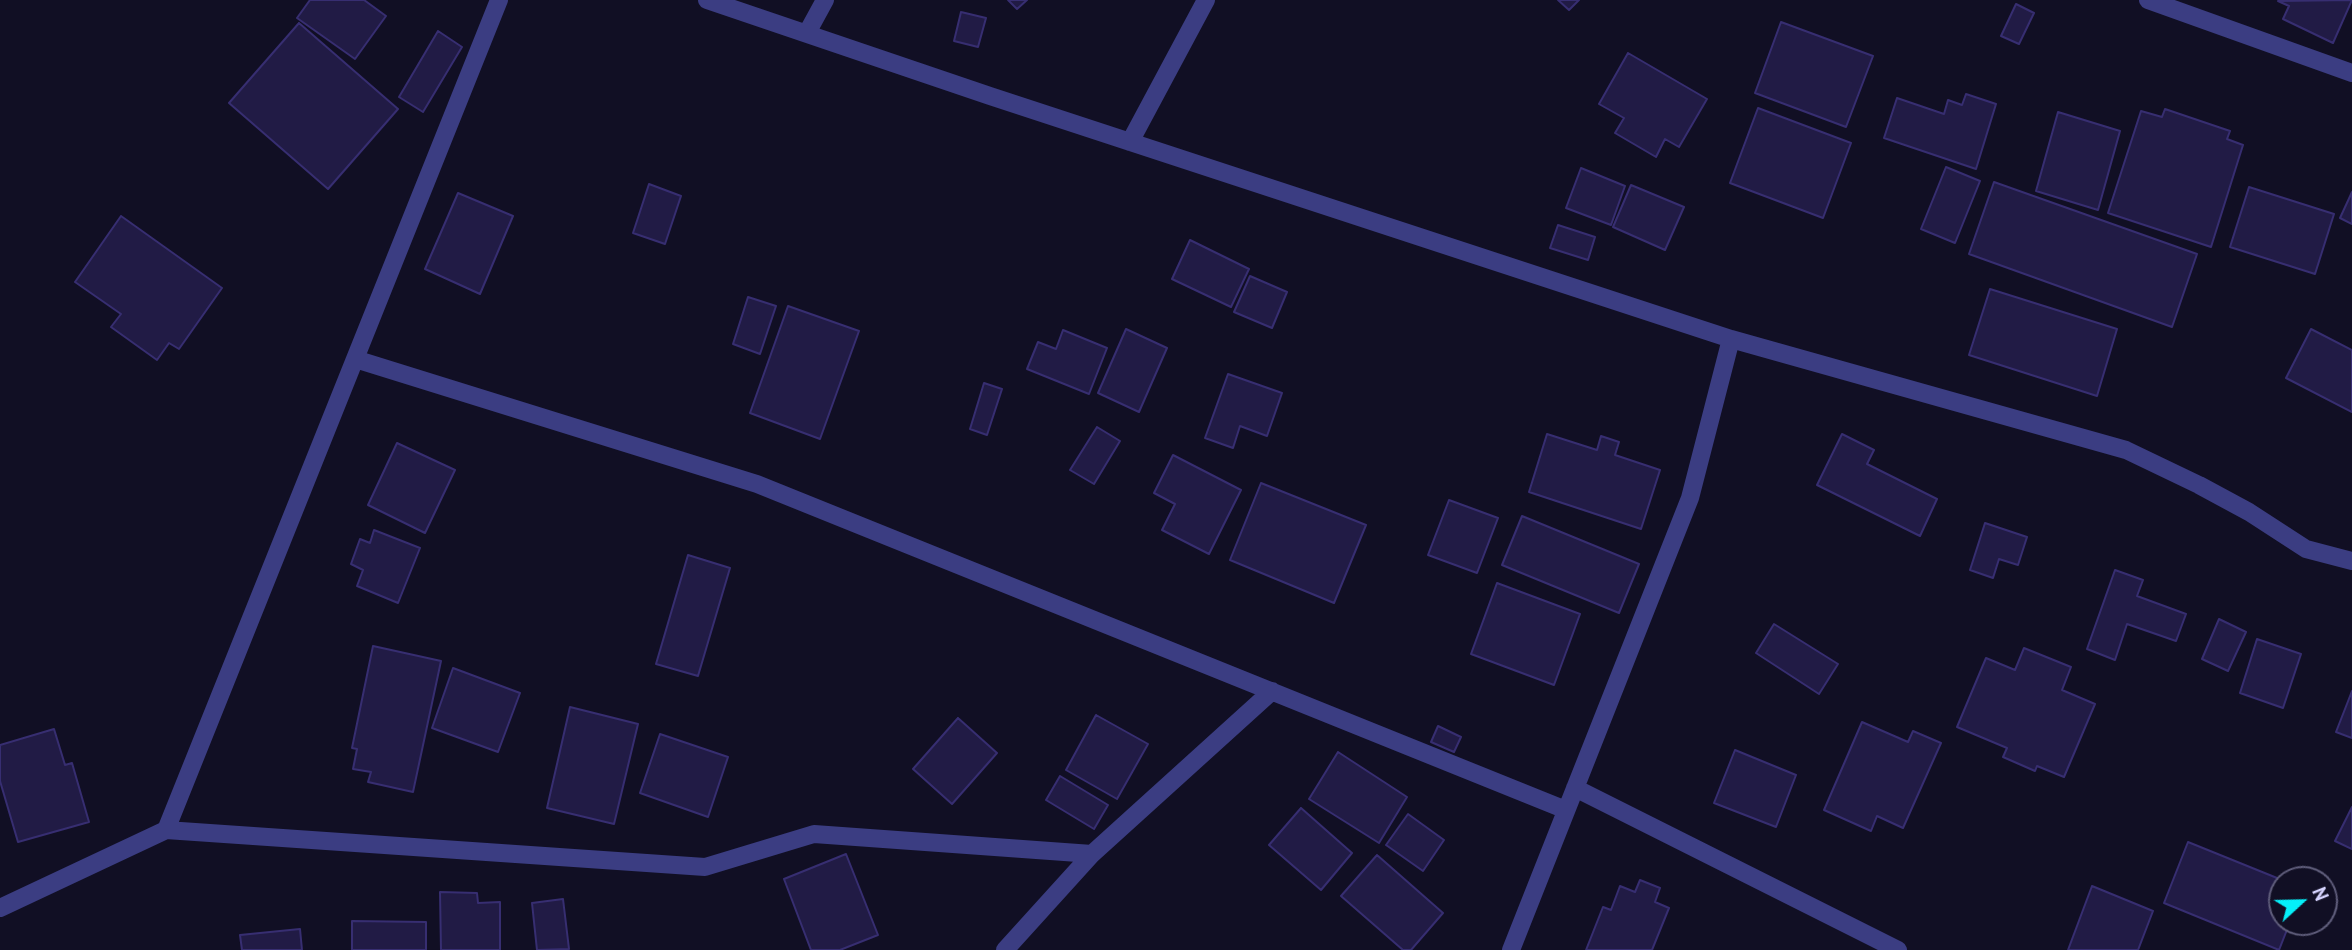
<!DOCTYPE html>
<style>
body{margin:0}
#map{position:relative;width:2352px;height:950px;overflow:hidden;background:#110f24;font-family:"PT Sans",sans-serif}
canvas{display:block}
.north{position:absolute;left:2268px;top:866px;width:70px;height:70px;box-sizing:border-box;background:#110f24;border:2px solid #5f5d7b;border-radius:50%;rotate:68deg;font-size:19px;font-weight:700;line-height:28px;text-align:center;color:#d5d3fe}
.north::after{content:'';display:block;margin:auto;width:24px;height:32px;background:#05f0f9;clip-path:polygon(50% 0,100% 100%,50% 72%,0 100%)}
</style>
<div id="map">
<canvas width="2352" height="950"></canvas>
<div class="north">N</div>
</div>
<script>
const context = document.querySelector('canvas').getContext('2d');
context.lineJoin = 'round';
function fill(path, color) {
  context.fillStyle = color;
  context.fill(path, 'evenodd');
}
function toPath(rows) {
  const path = new Path2D();
  for (const r of rows) {
    path.moveTo(r[0], r[1]);
    for (let i = 2; i < r.length; i += 2) path.lineTo(r[i], r[i + 1]);
  }
  return path;
}
function stroke(path, color, width, dash) {
  context.strokeStyle = color;
  context.lineWidth = width;
  context.lineCap = dash ? 'butt' : 'round';
  context.setLineDash(dash || []);
  context.stroke(path);
}
const building = toPath([
 [310,0,364,0,386,16,355,59,297,18,310,0],
 [1008,0,1027,0,1017,9,1008,0],
 [1558,0,1579,0,1569,10,1558,0],
 [2352,0,2333,43,2283,19,2289,6,2278,1,2352,0],
 [2016,4,2034,13,2019,44,2001,36,2016,4],
 [961,12,986,18,978,47,954,41,961,12],
 [1781,22,1873,56,1846,127,1755,93,1781,22],
 [299,23,398,109,328,189,229,103,299,23],
 [438,31,462,47,423,112,399,97,438,31],
 [1628,53,1707,99,1679,147,1665,139,1656,157,1615,133,1624,118,1599,104,1628,53],
 [1966,94,1996,104,1976,169,1884,138,1897,98,1944,114,1948,100,1962,105,1966,94],
 [1758,108,1851,143,1823,218,1730,183,1758,108],
 [2165,109,2230,131,2227,139,2243,145,2211,247,2108,213,2141,111,2162,117,2165,109],
 [2058,112,2120,131,2098,210,2036,191,2058,112],
 [1946,167,1980,181,1955,243,1921,229,1946,167],
 [1581,168,1625,186,1611,225,1566,208,1581,168],
 [1994,182,2197,254,2172,327,1969,254,1994,182],
 [649,184,681,196,665,244,633,233,649,184],
 [1631,185,1684,207,1665,250,1613,227,1631,185],
 [2249,187,2334,214,2315,274,2230,247,2249,187],
 [2352,192,2352,224,2340,218,2352,192],
 [458,193,513,216,480,294,425,269,458,193],
 [121,216,222,288,179,349,169,343,157,360,111,327,121,314,75,282,121,216],
 [1558,225,1595,237,1588,260,1550,248,1558,225],
 [1190,240,1249,269,1231,307,1172,279,1190,240],
 [1250,276,1287,292,1272,328,1234,312,1250,276],
 [1990,289,2117,329,2097,396,1969,355,1990,289],
 [748,297,776,306,760,354,733,344,748,297],
 [788,306,859,331,820,439,750,413,788,306],
 [1126,329,1167,348,1139,412,1098,393,1126,329],
 [2311,329,2352,350,2352,412,2286,378,2311,329],
 [1063,330,1107,348,1089,394,1027,369,1038,342,1056,349,1063,330],
 [1228,374,1282,393,1267,436,1240,426,1233,448,1205,438,1228,374],
 [984,383,1002,389,987,435,970,429,984,383],
 [1097,427,1120,441,1094,484,1070,470,1097,427],
 [1547,434,1597,450,1601,436,1619,442,1615,455,1660,470,1641,529,1529,492,1547,434],
 [1842,434,1874,450,1867,464,1937,499,1920,536,1817,485,1842,434],
 [397,443,455,470,425,533,368,505,397,443],
 [1173,455,1241,490,1209,554,1162,530,1175,504,1154,493,1173,455],
 [1261,483,1366,525,1334,603,1230,560,1261,483],
 [1449,500,1498,518,1477,573,1428,555,1449,500],
 [1522,516,1639,564,1619,613,1502,565,1522,516],
 [1985,523,2027,537,2018,565,1999,559,1993,578,1970,570,1985,523],
 [374,530,420,548,398,603,357,586,363,570,351,564,360,539,370,543,374,530],
 [688,555,730,568,698,676,656,664,688,555],
 [2115,570,2143,580,2137,596,2186,614,2176,641,2127,624,2115,660,2087,649,2115,570],
 [1497,583,1580,614,1554,685,1471,654,1497,583],
 [2219,619,2246,632,2228,671,2202,659,2219,619],
 [1774,624,1838,664,1819,694,1756,653,1774,624],
 [2257,639,2301,654,2283,708,2240,693,2257,639],
 [373,646,441,661,413,792,368,782,371,772,353,769,357,749,352,748,373,646],
 [2024,648,2071,667,2062,690,2095,704,2064,777,2037,766,2035,771,2003,757,2007,748,1957,727,1986,658,2015,670,2024,648],
 [453,668,520,693,498,752,432,728,453,668],
 [2352,691,2352,738,2336,732,2352,691],
 [570,707,638,724,614,824,547,808,570,707],
 [1096,715,1148,744,1117,799,1066,770,1096,715],
 [958,718,997,753,952,804,913,769,958,718],
 [1862,722,1908,742,1913,731,1941,743,1903,828,1877,816,1871,831,1824,810,1862,722],
 [1438,726,1461,737,1454,752,1431,742,1438,726],
 [54,729,65,765,72,763,89,822,18,842,0,781,0,745,54,729],
 [660,734,728,757,708,817,640,793,660,734],
 [1735,750,1796,775,1776,827,1714,803,1735,750],
 [1338,752,1407,797,1379,843,1309,799,1338,752],
 [1060,776,1108,805,1094,829,1046,800,1060,776],
 [2352,807,2352,849,2335,841,2352,807],
 [1301,808,1352,853,1321,890,1269,845,1301,808],
 [1408,814,1444,840,1423,871,1386,845,1408,814],
 [2188,842,2282,880,2282,922,2290,922,2279,950,2164,903,2188,842],
 [846,854,878,935,840,950,811,950,784,879,846,854],
 [1377,855,1443,913,1411,950,1403,950,1341,896,1377,855],
 [1640,880,1660,888,1655,902,1669,908,1652,950,1586,950,1603,907,1611,910,1620,886,1635,892,1640,880],
 [2092,886,2153,911,2138,950,2068,950,2092,886],
 [440,892,477,893,478,903,500,902,500,950,441,950,440,892],
 [563,899,569,949,537,950,532,903,563,899],
 [352,921,426,922,426,950,352,950,352,921],
 [300,929,302,950,242,950,240,935,300,929]
]);
fill(building, '#211b45');
stroke(building, '#372e71', 2);
stroke(toPath([
 [707,0,990,96,1731,339,2126,450,2199,485,2249,512,2306,549,2352,561],
 [2148,0,2352,73],
 [807,33,825,0],
 [1130,142,1206,0],
 [355,359,757,484,1566,810],
 [1575,788,1898,950],
 [166,830,705,867,814,834,1092,854],
 [0,908,166,830,499,0],
 [1005,950,1092,854,1272,691],
 [1511,950,1690,498,1731,339]
]), '#3b3d82', 18);
</script>
